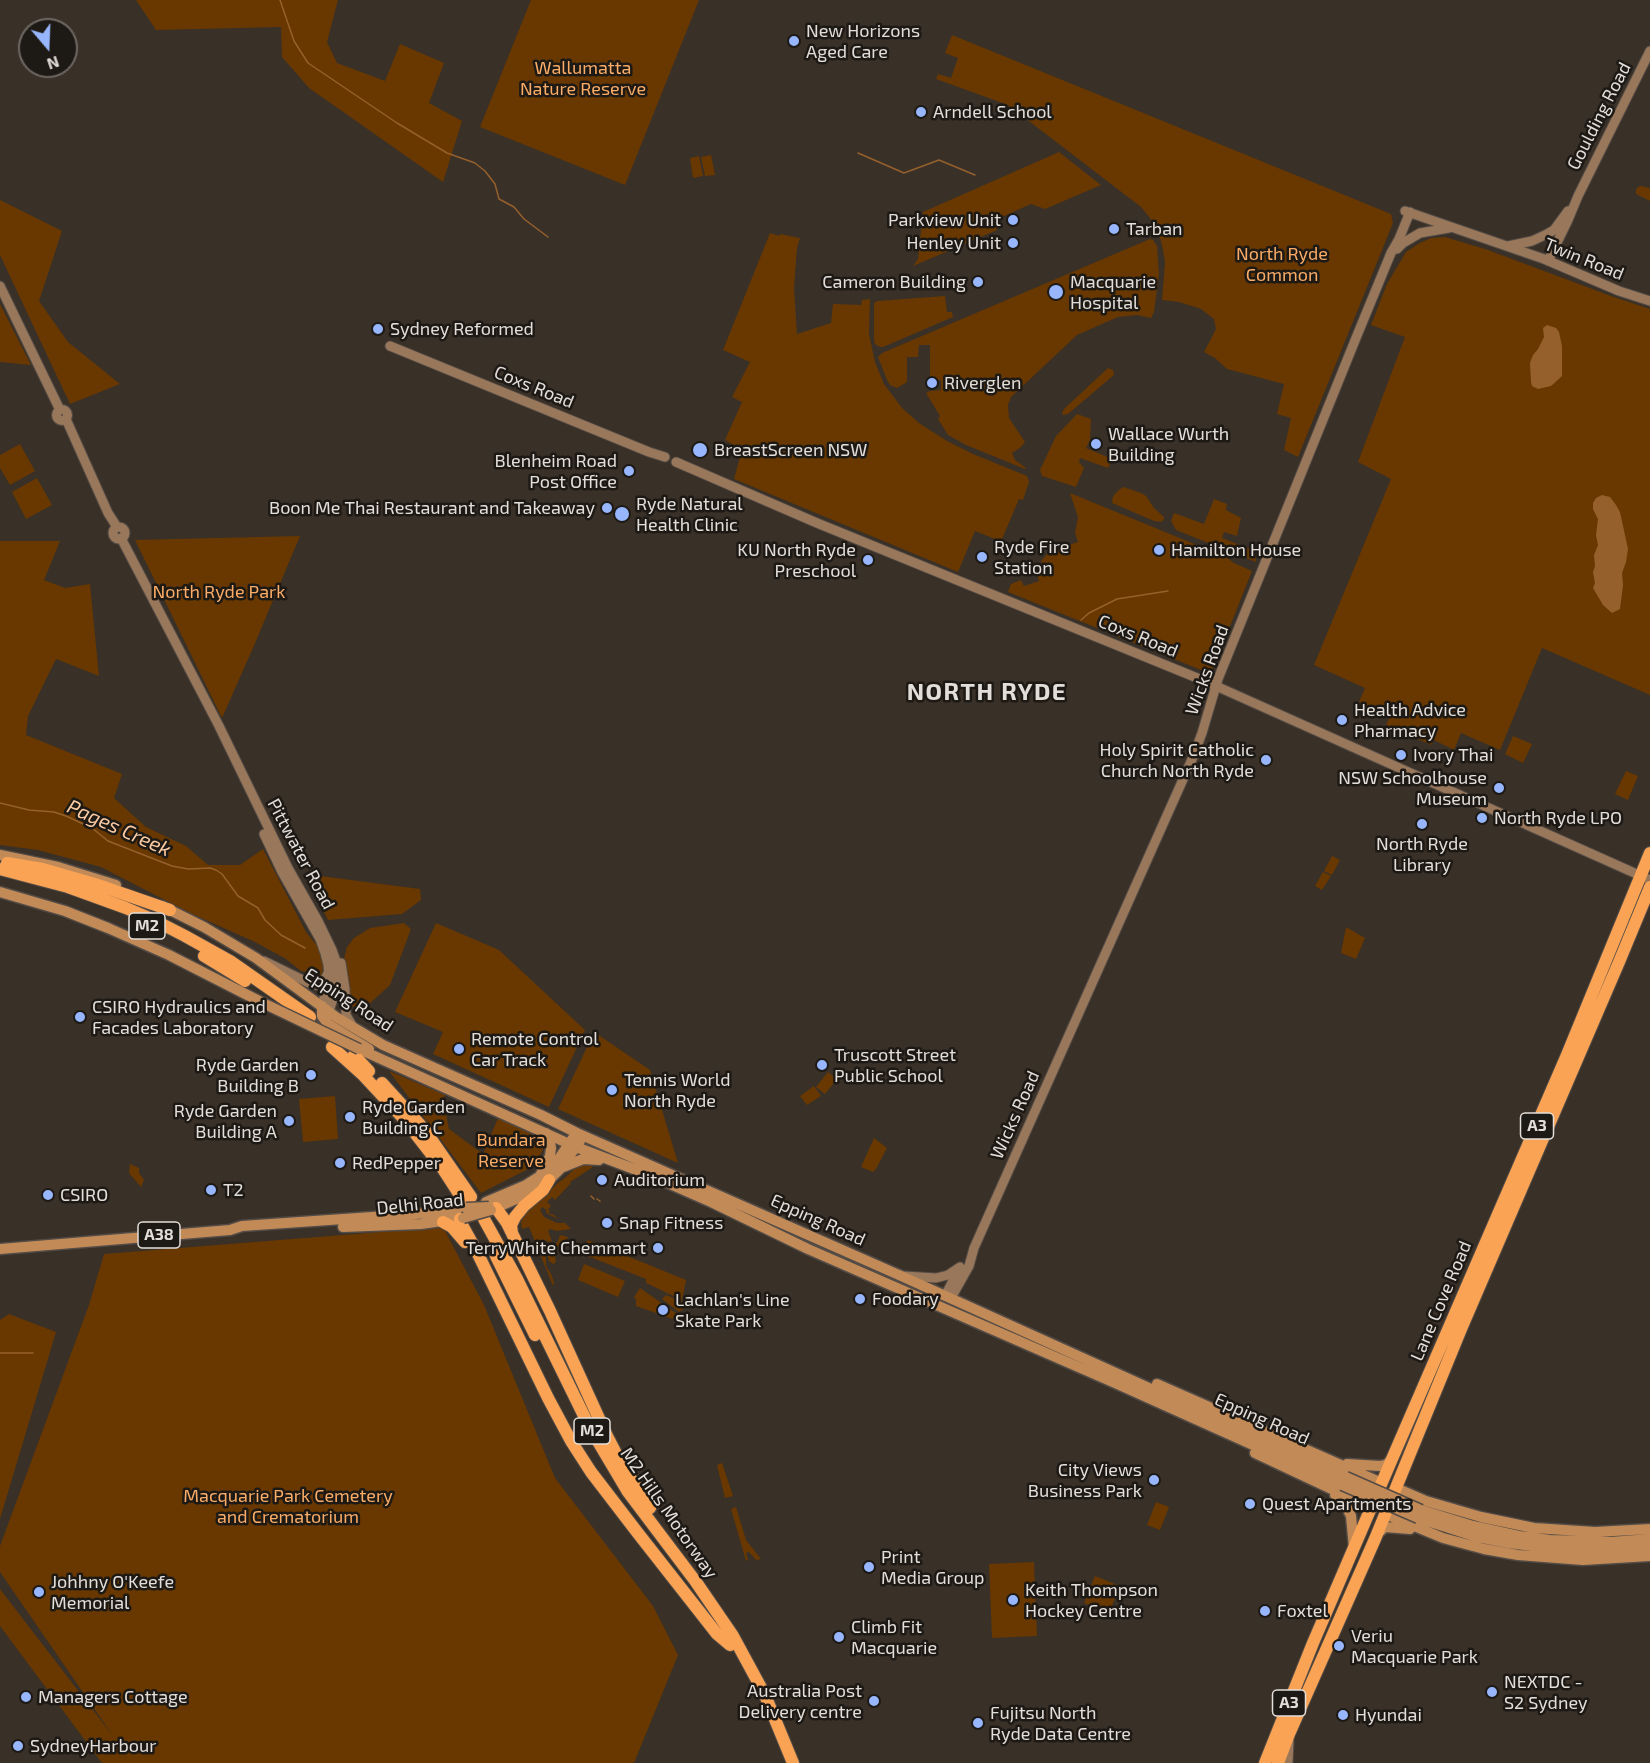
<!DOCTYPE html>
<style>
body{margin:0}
#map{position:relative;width:1650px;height:1763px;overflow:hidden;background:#393028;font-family:"Exo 2",sans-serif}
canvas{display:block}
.north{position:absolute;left:18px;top:18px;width:60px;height:60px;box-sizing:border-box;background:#1d1915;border:2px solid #6d6863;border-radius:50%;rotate:161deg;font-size:16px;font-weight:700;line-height:24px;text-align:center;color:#e4ded9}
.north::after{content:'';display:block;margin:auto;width:21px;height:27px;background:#97b6fd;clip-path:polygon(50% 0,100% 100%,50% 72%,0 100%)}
</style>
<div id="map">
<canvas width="1650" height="1763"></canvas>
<div class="north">N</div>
</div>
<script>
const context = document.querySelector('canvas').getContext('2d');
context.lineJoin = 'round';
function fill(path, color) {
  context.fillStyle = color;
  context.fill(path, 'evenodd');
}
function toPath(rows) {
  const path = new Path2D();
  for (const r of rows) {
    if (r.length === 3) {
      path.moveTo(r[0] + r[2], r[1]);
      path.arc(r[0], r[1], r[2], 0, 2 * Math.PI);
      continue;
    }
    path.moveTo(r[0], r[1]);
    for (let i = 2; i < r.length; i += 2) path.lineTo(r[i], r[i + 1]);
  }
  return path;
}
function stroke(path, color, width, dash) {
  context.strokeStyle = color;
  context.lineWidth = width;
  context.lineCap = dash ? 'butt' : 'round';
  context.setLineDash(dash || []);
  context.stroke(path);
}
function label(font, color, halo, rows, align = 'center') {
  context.font = font + ' "Exo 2",sans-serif';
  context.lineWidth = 5;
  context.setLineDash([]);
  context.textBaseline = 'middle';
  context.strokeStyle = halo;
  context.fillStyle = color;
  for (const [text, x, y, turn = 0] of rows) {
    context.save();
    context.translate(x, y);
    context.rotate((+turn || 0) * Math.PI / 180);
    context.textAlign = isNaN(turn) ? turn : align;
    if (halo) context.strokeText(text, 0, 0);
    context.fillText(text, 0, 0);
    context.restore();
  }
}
fill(toPath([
 [136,0,338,0,327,42,337,63,385,81,400,44,444,63,429,103,462,121,443,182,309,88,282,57,281,27,156,30],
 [531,0,699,0,625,185,480,127],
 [952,35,1391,214,1393,223,1298,457,1284,450,1291,418,1277,414,1284,384,1227,369,1215,358,1204,352,1216,329,1214,319,1201,309,1179,302,1162,300,1165,262,1162,245,1158,231,1150,218,1141,207,1008,105,936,79,938,74,951,78,958,58,945,53],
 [1059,152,1101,185,1045,209,1031,204,993,221,997,230,913,266,918,259,923,212],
 [711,155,715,175,705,176,701,157],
 [699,156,703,176,693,178,690,158],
 [1640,186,1650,188,1650,201,1636,194,1636,189],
 [0,200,62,231,39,301,68,342,120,384,70,404,0,255],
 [770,233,779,236,780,234,800,238,797,248,794,288,797,334,831,323,833,304,861,305,862,300,870,299,869,334,875,362,884,384,902,408,919,423,947,441,973,454,1027,476,1029,482,1023,500,1019,499,1002,539,1006,541,1005,543,975,531,958,572,734,479,742,450,725,440,742,402,732,397,750,362,723,350],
 [1445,237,1488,250,1611,296,1650,309,1650,695,1542,648,1500,750,1461,733,1454,750,1434,740,1431,745,1386,725,1390,716,1359,702,1365,688,1314,665,1391,479,1358,462,1405,337,1371,325,1387,284,1406,252,1418,244,1431,238],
 [1150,239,1153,240,1157,246,1159,273,1154,312,1151,318,1137,315,1118,317,1077,335,1011,397,1008,405,1009,418,1025,442,1020,448,1012,453,1015,460,1026,468,1025,469,966,445,948,435,938,419,940,416,926,393,930,391,941,390,941,380,930,380,930,345,919,345,918,357,907,357,907,382,897,388,890,385,887,380,878,357,882,353],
 [945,296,947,312,952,312,953,317,883,347,880,347,875,344,874,340,874,303,877,301],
 [0,304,31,365,0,362],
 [1108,368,1113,370,1114,375,1068,414,1063,415,1062,413,1064,409],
 [1077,414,1091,419,1090,440,1086,448,1112,459,1108,468,1080,458,1079,462,1084,468,1076,487,1042,476,1040,470,1056,436],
 [20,444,35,471,10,485,0,468,0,455],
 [37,478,52,505,26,519,12,492],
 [1124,487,1141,493,1146,496,1154,508,1164,517,1164,519,1161,522,1154,521,1112,503,1113,496,1120,489],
 [1070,493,1226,557,1234,563,1252,571,1211,674,1008,592,1011,584,1021,580,1024,586,1039,581,1037,574,1045,571,1041,561,1051,550,1078,542,1075,533,1078,517],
 [1214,499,1227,504,1226,510,1241,518,1237,536,1224,532,1222,538,1255,551,1256,562,1176,530,1171,521,1174,513,1204,524],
 [300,536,253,648,222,718,135,540],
 [0,541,60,541,44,580,65,588,90,584,99,676,56,659,28,716,26,735,122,774,114,798,146,827,186,846,208,865,240,865,263,849,306,932,319,948,323,965,322,974,318,979,311,973,301,971,286,959,255,942,190,913,101,867,38,850,0,845],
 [1513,736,1532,744,1523,763,1505,754],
 [1626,771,1638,776,1628,800,1615,794],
 [1332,856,1340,860,1332,875,1324,871],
 [1323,872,1331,876,1322,890,1315,886],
 [305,874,420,889,421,900,402,914,328,920],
 [404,923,411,929,390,985,367,1006,361,1008,352,1006,343,963,347,947,354,938,370,928],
 [436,923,499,950,585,1030,549,1107,433,1054,443,1032,395,1012],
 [1346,927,1365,938,1356,959,1341,953],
 [594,1032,650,1070,678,1163,558,1109],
 [389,1071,445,1095,443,1099,449,1129,483,1154,498,1118,534,1133,544,1148,534,1166,481,1193],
 [828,1072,837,1079,825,1094,816,1087],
 [814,1086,821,1096,807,1105,800,1096],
 [335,1096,338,1139,303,1142,299,1099],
 [874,1138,887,1148,876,1169,873,1172,861,1167],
 [130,1164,139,1168,139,1173,144,1180,141,1187,129,1173],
 [585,1164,590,1164,593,1167,570,1182,571,1183,555,1200,552,1197,547,1202,551,1206,548,1209,550,1211,548,1213,554,1215,558,1219,546,1213,547,1211,543,1207,540,1210,544,1217,557,1223,565,1223,571,1229,557,1231,550,1229,548,1231,552,1241,549,1242,542,1239,538,1242,538,1247,546,1256,546,1266,551,1274,554,1282,553,1286,529,1227,522,1229,521,1222,526,1213,559,1182,565,1178,575,1168],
 [443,1227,484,1305,555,1478,653,1606,678,1655,634,1763,102,1763,0,1626,0,1589,113,1736,0,1572,0,1546,89,1305,104,1254],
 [560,1235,568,1237,564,1245,558,1247,555,1256,556,1262,553,1264,549,1261,547,1252,541,1247,545,1245,548,1247,553,1246,558,1241],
 [588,1240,686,1280,682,1300,646,1283,646,1279,580,1253],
 [584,1264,625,1281,618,1297,578,1280],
 [640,1288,677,1314,673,1319,636,1306,636,1299,634,1297],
 [666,1295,683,1302,683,1309,679,1312,662,1299],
 [9,1314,56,1332,0,1519,0,1320],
 [722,1463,733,1496,725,1498,717,1465],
 [1156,1502,1169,1507,1160,1530,1147,1525],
 [736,1507,746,1540,761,1559,756,1560,749,1552,746,1553,748,1560,746,1561,731,1509],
 [1034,1562,1037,1636,992,1638,989,1564],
 [1095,1576,1120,1586,1109,1613,1084,1603]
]), '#683800');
fill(toPath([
 [1547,325,1556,328,1559,332,1562,346,1562,376,1551,386,1538,389,1532,386,1531,382,1530,363,1533,355,1538,349,1544,337,1543,328],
 [1602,495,1610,497,1616,505,1620,512,1628,549,1626,562,1622,573,1623,585,1620,609,1612,613,1603,605,1593,588,1595,583,1593,572,1595,566,1594,555,1598,545,1596,535,1598,519,1593,509,1593,503,1596,498]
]), '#96602d');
stroke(toPath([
 [280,0,294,41,308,63,397,123,447,153,475,163,485,171,495,184,499,199,514,207,524,219,548,237],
 [858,153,904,173,939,160,975,175],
 [1081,620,1089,613,1117,599,1168,591],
 [0,803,29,810,54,812,66,816,92,828,108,841,172,866,188,869,210,868,216,870,222,874,238,896,258,908,265,920,281,935,305,948],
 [591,1196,594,1199],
 [597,1199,600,1201],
 [0,1353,33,1353]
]), '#96602d', 1.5);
stroke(toPath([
 [310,1017,330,1032,354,1055]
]), '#534a43', 12, [12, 6]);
const secondary = toPath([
 [1405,211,1544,259,1619,291,1650,301],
 [1508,246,1532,241,1547,234,1554,230,1568,211],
 [1397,249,1403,243,1420,233,1449,228],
 [1548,261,1568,220,1578,196,1650,51],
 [0,286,60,410],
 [390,346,649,452,665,457],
 [62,415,5.5],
 [66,419,108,513,117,527],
 [676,462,817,523,1207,682,1650,880],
 [119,533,6],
 [121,538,219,726,288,868,318,921,332,950,336,961,337,977,335,993,329,1011],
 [264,834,282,872,320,939,325,953,328,965,329,979,322,1006],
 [264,961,313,985,318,985,324,981,328,973],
 [341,963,345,989,346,1015,353,1027],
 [904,1276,936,1278,948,1275,960,1267],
 [945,1296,959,1269],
 [951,1298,969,1266,974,1248,1193,757,1202,733,1218,679,1356,338,1391,253,1399,239,1410,212],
 [1288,1763,1289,1741]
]);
const primary = toPath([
 [0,855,58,867,116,885],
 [0,892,65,911,108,928,169,955,263,1003],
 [162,906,204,927,256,958,336,1017,383,1045,541,1115,577,1133,899,1275,1346,1477],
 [322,1006,322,1016,328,1024,369,1049],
 [359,1049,576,1147,647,1174,711,1202,808,1249,1115,1383,1342,1485],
 [563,1167,583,1159,599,1160],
 [541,1174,550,1156,551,1148,549,1138,546,1133],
 [486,1202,526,1185,545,1173,558,1160,573,1138],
 [491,1210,528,1194,549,1180,560,1169,580,1141],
 [343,1227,421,1224,463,1218],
 [0,1249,230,1230,242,1226,430,1213,464,1208],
 [1157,1384,1382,1483],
 [1255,1453,1372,1508],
 [1347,1464,1380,1466,1386,1465,1392,1459],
 [1396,1488,1426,1501,1481,1517,1534,1528,1595,1532,1650,1529],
 [1335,1495,1345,1504,1351,1516,1354,1548],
 [1421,1510,1473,1526,1519,1536,1550,1540,1611,1542,1650,1539],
 [1385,1514,1443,1538,1484,1549,1518,1555,1583,1560,1650,1556],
 [1418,1518,1477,1537,1509,1543,1548,1548,1590,1551,1650,1548],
 [1377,1534,1385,1527,1410,1529]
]);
const highway = toPath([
 [7,863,43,869,95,884,170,910],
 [0,869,68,887,126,908,154,920,185,936,230,961,310,1017],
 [204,956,245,981],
 [332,1047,362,1074,404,1119,443,1169,463,1200],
 [354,1055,369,1071],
 [382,1083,424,1129,471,1197],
 [496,1208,507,1223,550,1311,607,1436,622,1465,650,1508],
 [460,1219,462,1225,477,1252,548,1398,571,1441,591,1472,637,1532,717,1634,730,1645],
 [484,1219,517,1279,590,1428,628,1492,696,1582,733,1636,765,1695,793,1763],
 [443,1222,452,1227,465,1242],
 [512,1233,511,1225,515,1217,524,1206,543,1190,549,1180],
 [496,1256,535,1335],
 [1265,1763,1313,1643,1392,1459,1567,1055,1650,853],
 [1278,1763,1289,1734,1375,1539,1461,1329,1619,962,1650,887]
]);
stroke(secondary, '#534b45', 11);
stroke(primary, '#534b45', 13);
stroke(highway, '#534b45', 14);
stroke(secondary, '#99775a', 9);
stroke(primary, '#c28a57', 10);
stroke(highway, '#faa354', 12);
const primaryBridge = toPath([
 [263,1003,359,1049],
 [466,1208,489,1207],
 [463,1218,491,1210],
 [1346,1477,1421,1510],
 [1342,1485,1418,1518]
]);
stroke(primaryBridge, '#534b45', 13, []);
stroke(primaryBridge, '#c28a57', 10);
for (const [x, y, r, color] of [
 [794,41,6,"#97b6fd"],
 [921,112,6,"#97b6fd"],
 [1013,220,6,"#97b6fd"],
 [1114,229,6,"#97b6fd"],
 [1013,243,6,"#97b6fd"],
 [978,282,6,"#97b6fd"],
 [1056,292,8,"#97b6fd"],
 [378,329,6,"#97b6fd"],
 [932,383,6,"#97b6fd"],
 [1096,444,6,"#97b6fd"],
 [700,450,8,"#97b6fd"],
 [629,471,6,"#97b6fd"],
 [607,508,6,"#97b6fd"],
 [622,514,8,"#97b6fd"],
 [1159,550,6,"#97b6fd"],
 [982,557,6,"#97b6fd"],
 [868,560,6,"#97b6fd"],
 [1342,720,6,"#97b6fd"],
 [1401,755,6,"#97b6fd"],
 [1266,760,6,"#97b6fd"],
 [1499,788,6,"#97b6fd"],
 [1482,818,6,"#97b6fd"],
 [1422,824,6,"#97b6fd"],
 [80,1017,6,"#97b6fd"],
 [459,1049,6,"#97b6fd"],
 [822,1065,6,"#97b6fd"],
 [311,1075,6,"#97b6fd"],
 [612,1090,6,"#97b6fd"],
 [350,1117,6,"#97b6fd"],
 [289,1121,6,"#97b6fd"],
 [340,1163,6,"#97b6fd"],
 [602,1180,6,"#97b6fd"],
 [211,1190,6,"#97b6fd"],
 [48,1195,6,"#97b6fd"],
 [607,1223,6,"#97b6fd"],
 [658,1248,6,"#97b6fd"],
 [860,1299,6,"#97b6fd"],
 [663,1310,6,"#97b6fd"],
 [1154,1480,6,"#97b6fd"],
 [1250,1504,6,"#97b6fd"],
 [869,1567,6,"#97b6fd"],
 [39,1592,6,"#97b6fd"],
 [1013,1600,6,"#97b6fd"],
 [1265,1611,6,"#97b6fd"],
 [839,1637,6,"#97b6fd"],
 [1339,1646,6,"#97b6fd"],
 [1492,1692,6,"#97b6fd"],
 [26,1697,6,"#97b6fd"],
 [874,1701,6,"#97b6fd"],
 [1343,1715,6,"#97b6fd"],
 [978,1723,6,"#97b6fd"],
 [18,1746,6,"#97b6fd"]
]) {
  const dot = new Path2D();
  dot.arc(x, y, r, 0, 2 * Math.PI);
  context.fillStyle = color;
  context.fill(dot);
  stroke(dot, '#1d1915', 2);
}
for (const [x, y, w] of [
 [147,926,36],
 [1537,1126,33],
 [159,1235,42],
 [592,1431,36],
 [1289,1703,33]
]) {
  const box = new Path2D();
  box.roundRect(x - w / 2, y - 13, w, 26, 4.5);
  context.fillStyle = '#1d1915';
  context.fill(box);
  stroke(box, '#e4ded9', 1.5);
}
label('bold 16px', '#e4ded9', null, [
 ["M2",147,926],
 ["A3",1537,1126],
 ["A38",159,1235],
 ["M2",592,1431],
 ["A3",1289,1703]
]);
label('18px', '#e4ded9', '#1d1915', [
 ["New Horizons",806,31],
 ["Aged Care",806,52],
 ["Arndell School",933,112],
 ["Parkview Unit",1001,220,"right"],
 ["Tarban",1126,229],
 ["Henley Unit",1001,243,"right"],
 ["Cameron Building",966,282,"right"],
 ["Macquarie",1070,282],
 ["Hospital",1070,303],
 ["Sydney Reformed",390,329],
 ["Riverglen",944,383],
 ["Wallace Wurth",1108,434],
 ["Building",1108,455],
 ["BreastScreen NSW",714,450],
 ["Blenheim Road",617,461,"right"],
 ["Post Office",617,482,"right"],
 ["Ryde Natural",636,504],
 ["Health Clinic",636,525],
 ["Boon Me Thai Restaurant and Takeaway",595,508,"right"],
 ["Ryde Fire",994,547],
 ["Station",994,568],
 ["KU North Ryde",856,550,"right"],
 ["Preschool",856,571,"right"],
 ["Hamilton House",1171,550],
 ["Health Advice",1354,710],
 ["Pharmacy",1354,731],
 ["Holy Spirit Catholic",1254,750,"right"],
 ["Church North Ryde",1254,771,"right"],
 ["Ivory Thai",1413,755],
 ["NSW Schoolhouse",1487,778,"right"],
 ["Museum",1487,799,"right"],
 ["North Ryde LPO",1494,818],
 ["North Ryde",1422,844,"center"],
 ["Library",1422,865,"center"],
 ["CSIRO Hydraulics and",92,1007],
 ["Facades Laboratory",92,1028],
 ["Remote Control",471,1039],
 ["Car Track",471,1060],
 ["Truscott Street",834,1055],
 ["Public School",834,1076],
 ["Ryde Garden",299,1065,"right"],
 ["Building B",299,1086,"right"],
 ["Tennis World",624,1080],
 ["North Ryde",624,1101],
 ["Ryde Garden",362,1107],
 ["Building C",362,1128],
 ["Ryde Garden",277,1111,"right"],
 ["Building A",277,1132,"right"],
 ["RedPepper",352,1163],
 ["Auditorium",614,1180],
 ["T2",223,1190],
 ["CSIRO",60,1195],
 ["Snap Fitness",619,1223],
 ["TerryWhite Chemmart",646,1248,"right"],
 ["Foodary",872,1299],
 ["Lachlan's Line",675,1300],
 ["Skate Park",675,1321],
 ["City Views",1142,1470,"right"],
 ["Business Park",1142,1491,"right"],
 ["Quest Apartments",1262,1504],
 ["Print",881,1557],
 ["Media Group",881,1578],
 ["Johhny O'Keefe",51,1582],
 ["Memorial",51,1603],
 ["Keith Thompson",1025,1590],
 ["Hockey Centre",1025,1611],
 ["Foxtel",1277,1611],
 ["Climb Fit",851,1627],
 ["Macquarie",851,1648],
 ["Veriu",1351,1636],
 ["Macquarie Park",1351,1657],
 ["NEXTDC -",1504,1682],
 ["S2 Sydney",1504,1703],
 ["Australia Post",862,1691,"right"],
 ["Delivery centre",862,1712,"right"],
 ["Managers Cottage",38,1697],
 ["Fujitsu North",990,1713],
 ["Ryde Data Centre",990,1734],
 ["Hyundai",1355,1715],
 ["SydneyHarbour",30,1746]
], 'left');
label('18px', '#fbac66', '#1d1915', [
 ["Wallumatta",583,68],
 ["Nature Reserve",583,89],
 ["North Ryde",1282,254],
 ["Common",1282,275],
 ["North Ryde Park",219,592],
 ["Bundara",511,1140],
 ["Reserve",511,1161],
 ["Macquarie Park Cemetery",288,1496],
 ["and Crematorium",288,1517]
]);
label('18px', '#e4ded9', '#1d1915', [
 ["Goulding Road",1599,116,-63],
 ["Twin Road",1584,259,22],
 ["Coxs Road",534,387,22],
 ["Coxs Road",1138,636,22],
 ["Wicks Road",1207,670,-70],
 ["Pittwater Road",301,854,62],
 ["Epping Road",349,1000,33],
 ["Wicks Road",1015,1115,-66],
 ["Delhi Road",420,1204,-6],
 ["Epping Road",818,1220,24],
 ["Lane Cove Road",1441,1301,-67],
 ["Epping Road",1262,1419,24],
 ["M2 Hills Motorway",669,1513,55]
]);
label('italic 20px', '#fbcba3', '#1d1915', [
 ["Pages Creek",119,828,24]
]);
context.letterSpacing = '1.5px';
label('bold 24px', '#e4ded9', '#1d1915', [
 ["NORTH RYDE",987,692]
]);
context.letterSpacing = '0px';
</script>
